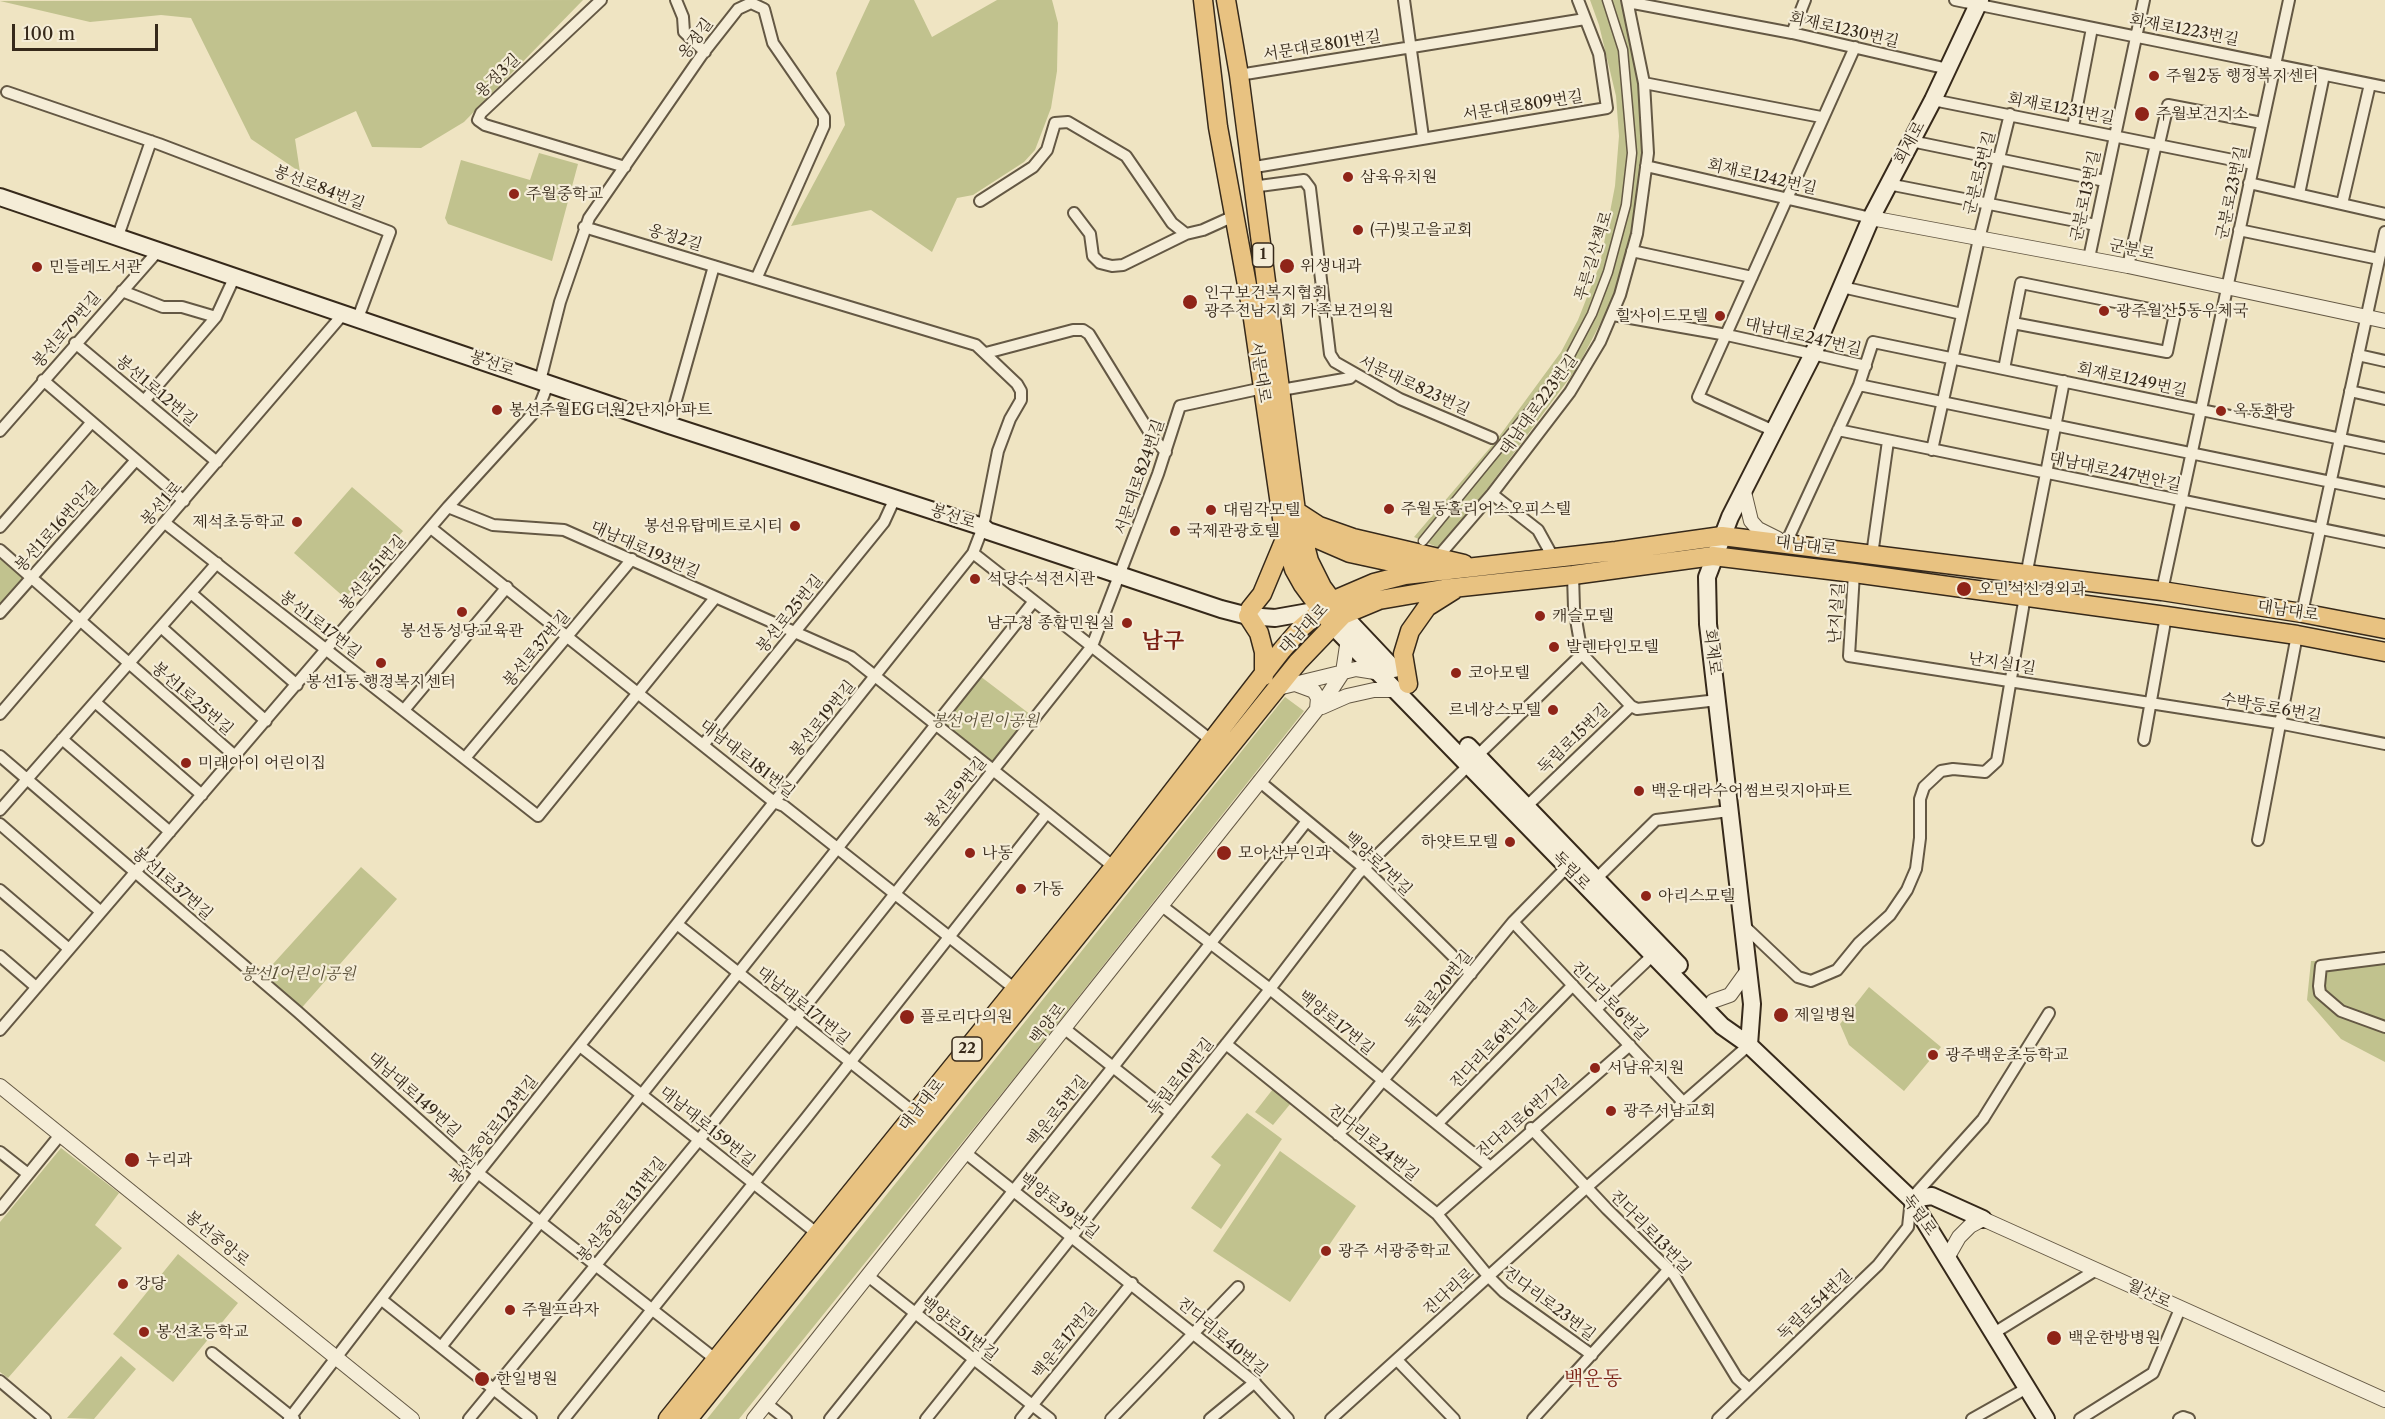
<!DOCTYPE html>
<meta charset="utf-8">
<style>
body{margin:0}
#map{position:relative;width:2385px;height:1419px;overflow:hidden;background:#efe4c2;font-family:"Libre Caslon Text",serif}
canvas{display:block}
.scale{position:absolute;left:12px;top:24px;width:146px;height:27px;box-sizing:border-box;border:3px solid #36291a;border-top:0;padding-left:8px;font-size:18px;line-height:21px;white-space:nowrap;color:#36291a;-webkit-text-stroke:4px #f5edd7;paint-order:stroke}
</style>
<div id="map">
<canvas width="2385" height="1419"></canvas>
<div class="scale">100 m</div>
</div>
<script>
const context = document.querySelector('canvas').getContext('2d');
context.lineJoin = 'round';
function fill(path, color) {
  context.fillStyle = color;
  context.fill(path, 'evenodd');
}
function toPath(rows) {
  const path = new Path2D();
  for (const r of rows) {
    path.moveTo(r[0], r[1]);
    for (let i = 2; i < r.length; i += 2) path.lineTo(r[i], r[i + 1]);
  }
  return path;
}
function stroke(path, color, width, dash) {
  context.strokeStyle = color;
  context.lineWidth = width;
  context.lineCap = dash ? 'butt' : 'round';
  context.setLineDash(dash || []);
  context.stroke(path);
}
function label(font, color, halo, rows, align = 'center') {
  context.font = font + ' "Libre Caslon Text","Noto Serif KR",serif';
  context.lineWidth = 4.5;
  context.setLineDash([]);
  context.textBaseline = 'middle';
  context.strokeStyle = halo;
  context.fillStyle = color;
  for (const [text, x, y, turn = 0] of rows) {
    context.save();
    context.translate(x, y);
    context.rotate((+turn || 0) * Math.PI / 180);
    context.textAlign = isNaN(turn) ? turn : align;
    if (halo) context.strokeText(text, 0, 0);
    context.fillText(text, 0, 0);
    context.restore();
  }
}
fill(toPath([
 [583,0,464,122,421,148,372,147,356,111,295,139,300,172,251,139,191,18,161,15,90,22,0,1],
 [870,0,914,0,932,37,997,0,1052,0,1058,23,1057,71,1051,108,1035,150,1024,162,973,195,957,198,932,252,871,210,791,226,845,125,836,73],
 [1590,0,1620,0,1632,37,1639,81,1643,129,1642,176,1637,215,1625,263,1611,303,1577,368,1479,500,1439,548,1414,537,1495,442,1561,352,1578,320,1600,264,1615,186,1619,136,1616,96,1599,25],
 [539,153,578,164,552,261,448,224,445,218,461,160,530,180],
 [352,487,403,531,345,598,294,553],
 [0,555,22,575,22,580,0,606],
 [976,673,1035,718,993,770,936,723],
 [1285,697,1304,711,1019,1072,739,1419,707,1419],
 [361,867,397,899,298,1012,263,975],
 [2385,960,2385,1062,2341,1039,2307,1000,2311,961],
 [1869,987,1941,1047,1904,1091,1849,1045,1840,1024],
 [1273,1089,1291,1103,1273,1125,1255,1112],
 [1247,1113,1282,1139,1221,1229,1191,1208,1221,1165,1211,1157],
 [61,1148,119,1193,95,1225,122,1248,8,1378,0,1372,0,1222],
 [1280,1151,1356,1206,1290,1302,1213,1251],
 [178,1254,238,1303,173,1382,113,1334],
 [121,1356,136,1369,94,1419,67,1418]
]), '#c1c28e');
const pedestrian = toPath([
 [1423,541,1562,371,1592,314,1608,272,1626,205,1632,153,1623,50,1607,0]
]);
const minor = toPath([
 [601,0,481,113,478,120,485,125,625,167],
 [676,0,683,17,684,32,705,52],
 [1404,0,1423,137],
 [1955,0,2385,87],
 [1628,2,1792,33,1948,69],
 [1792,33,1805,0],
 [1239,75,1585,19],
 [1644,83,1821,117],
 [7,92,159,144,390,232,358,318],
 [1933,100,2253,164],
 [2073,127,2092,28],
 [1911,141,2105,181],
 [2159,144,2168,105,2262,123],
 [1646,166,1871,218],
 [1249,168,1607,108,1599,54,1578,0],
 [2249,183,2385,214],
 [1888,184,2096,225],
 [1252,187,1304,180,1310,188,1330,354,1335,362,1400,399,1492,438],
 [2299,194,2324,75],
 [980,201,1033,167,1047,150,1055,123,1068,122,1126,156,1172,223,1186,234],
 [2342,204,2370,84],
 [1074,213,1090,234,1093,256,1100,263,1112,266,1123,265,1186,234,1203,230,1234,216],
 [2239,230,2379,259],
 [118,236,151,141],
 [1632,251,1752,277],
 [2089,258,2144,0],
 [2128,266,2156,144],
 [1842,287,1962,314],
 [122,291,163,307,182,307,216,317],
 [1613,315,1727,335,1866,366],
 [75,343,217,462],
 [986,353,1073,330,1083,330,1089,334,1153,438,1166,452],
 [2358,355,2385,361],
 [2004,369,2013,323,2021,283,2175,314,2167,352,2013,323],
 [43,380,184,501],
 [540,381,560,302,589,218,701,56,738,9,751,3,764,9,773,43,824,117,824,126,757,277],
 [1859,385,2385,493],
 [1281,390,1350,378,1353,375],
 [2350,391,2385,399],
 [144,401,216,317,235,276],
 [669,425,714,266],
 [1838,430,2385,542],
 [0,431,158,251],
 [1774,431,1698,397,1855,47],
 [1932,450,1979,239,2010,114],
 [1492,494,1538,530,1554,559],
 [448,507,493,525,564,530,851,657,1047,813],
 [165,523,538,816,715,598],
 [0,527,91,423],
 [431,528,774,802,784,806,1015,989],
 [1786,543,1859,385,1873,342,2385,448],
 [0,550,235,756],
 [973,553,1212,741],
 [1872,555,1888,441],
 [1437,558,1492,494,1570,392,1600,342,1620,295,1637,234,1648,153,1644,83,1627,0],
 [1854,573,1849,656,2278,723,2385,744],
 [1573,575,1574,608,1582,654,1631,706,1637,709,1718,700],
 [2026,576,2064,381],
 [2162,591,2289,0],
 [191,593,297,685],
 [0,613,136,460],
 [2302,613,2385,232],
 [161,627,266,721],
 [95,702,202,795],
 [404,710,507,587],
 [0,714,344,313],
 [62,739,170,832],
 [2144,740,2166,616],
 [703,745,884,522,895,498],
 [0,756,298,1012,478,1173,719,1362],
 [1477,756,1582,654],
 [465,758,632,559],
 [1259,781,1364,868,1471,974],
 [1527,806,1631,706],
 [0,810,217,563],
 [0,824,101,912],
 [2258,840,2297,635],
 [1596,879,1656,820,1729,811],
 [0,890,69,949],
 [1162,906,1270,989,1489,1166],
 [1513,922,1683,1102],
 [677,924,917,1115],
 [1742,924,1798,977,1811,981,1837,970,1859,943,1890,915,1907,890,1916,869,1920,838,1920,799,1924,787,1941,771,1953,769,1985,772,1997,761,2025,596],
 [0,956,36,987],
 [2385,958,2321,966,2319,986,2320,993,2341,1011,2385,1027],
 [1596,1009,1653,955],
 [1065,1029,1171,1113],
 [0,1030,448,507,539,407,548,384],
 [1226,1044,1437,1214,1489,1277,1504,1292,1592,1355],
 [580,1046,819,1235],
 [1437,1124,1573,985],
 [1531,1128,1607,1209,1674,1275,1737,1378,1749,1389],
 [1338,1135,1513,922,1567,867],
 [0,1152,28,1174],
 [967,1154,1254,1382,1288,1419],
 [0,1209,60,1135],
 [1437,1214,1630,1045],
 [868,1276,1050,1419],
 [382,1300,531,1419],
 [1994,1333,2096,1270],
 [441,1347,1034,601],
 [212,1353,294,1419],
 [1397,1360,1454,1419],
 [0,1381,45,1419],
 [767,1404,786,1419],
 [289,1419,478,1173,973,553,983,527,998,451,1010,419,1021,400,1021,391,1017,384,976,345,584,227],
 [469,1419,699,1140,1092,646,1158,474,1180,406,1263,388],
 [564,1419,807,1117,1047,813,1114,867],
 [830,1419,1113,1067,1307,821],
 [926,1419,1270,989,1358,874,1470,764],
 [1021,1419,1132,1283],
 [1111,1419,1238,1287],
 [1210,1419,1255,1382],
 [1331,1419,1587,1187,1749,1045],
 [1533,1419,1669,1269],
 [1718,1419,1878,1265,1908,1227,1911,1199,1983,1119,2049,1013],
 [1972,1419,2027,1388],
 [2080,1419,2153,1373,2180,1309],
 [2179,1419,2183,1417,2189,1419]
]);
const tertiary = toPath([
 [1871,218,2128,266,2385,321],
 [1744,492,1751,521,1758,529,1778,539],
 [1295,684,1314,691,1318,698,1317,709],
 [1278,688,1356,669,1381,673],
 [1322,707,1347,696,1374,690,1399,690],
 [1713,1001,1730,995,1748,970],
 [0,1086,412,1419],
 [1947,1258,1959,1237,1970,1226,1983,1219,2385,1400],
 [754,1419,1326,698,1343,672,1348,639]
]);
const secondary = toPath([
 [0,197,669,425,983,527,988,531,1221,609,1248,616,1275,618,1320,610],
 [1343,615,1394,669],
 [1332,625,1722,1026,1749,1045,1911,1199,2046,1419],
 [1468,746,1679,965],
 [1749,1045,1752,1004,1708,624,1707,577,1730,517,1813,354,1871,218,1933,100,1980,0],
 [1911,1199,1932,1196,1983,1219]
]);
const primary = toPath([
 [1203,0,1218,127,1252,312,1285,539,1294,569,1303,585,1328,619],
 [1226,0,1239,75,1296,511,1309,561,1322,587,1339,610],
 [1296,511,1319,526,1353,538,1464,564],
 [1300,526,1313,537,1350,553,1419,568],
 [1250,609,1262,594,1285,539],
 [1248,616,1259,633,1264,652,1264,676],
 [1408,684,1403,654,1410,631,1427,607,1454,590],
 [668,1419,1114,867,1282,650,1301,628,1332,601,1374,583,1405,575,1616,551,1722,536,2162,591,2302,613,2385,629],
 [688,1419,1298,662,1343,615,1379,600,1443,589,1573,575,1713,556,1854,573,2166,616,2297,635,2385,652]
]);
stroke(pedestrian, '#645844', 11);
stroke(minor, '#645844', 14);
stroke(tertiary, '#645844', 16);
stroke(secondary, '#36291a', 20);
stroke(primary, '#36291a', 21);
stroke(pedestrian, '#f5edd7', 8);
stroke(minor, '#f5edd7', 10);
stroke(tertiary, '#f5edd7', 14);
stroke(secondary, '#f5edd7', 16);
stroke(primary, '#e8c281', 18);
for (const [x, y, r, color] of [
 [2154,76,6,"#8f2418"],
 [2142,114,8,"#8f2418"],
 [1348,177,6,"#8f2418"],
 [514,194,6,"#8f2418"],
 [1358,230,6,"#8f2418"],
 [1287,266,8,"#8f2418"],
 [37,267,6,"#8f2418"],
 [1190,302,8,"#8f2418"],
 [2104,311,6,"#8f2418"],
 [1720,316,6,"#8f2418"],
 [497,410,6,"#8f2418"],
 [2221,411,6,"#8f2418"],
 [1389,509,6,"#8f2418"],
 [1211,510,6,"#8f2418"],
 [297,522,6,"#8f2418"],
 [795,526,6,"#8f2418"],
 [1175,531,6,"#8f2418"],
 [975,579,6,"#8f2418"],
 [1964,589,8,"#8f2418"],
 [462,612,6,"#8f2418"],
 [1540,616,6,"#8f2418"],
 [1127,623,6,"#8f2418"],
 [1554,647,6,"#8f2418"],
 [381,663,6,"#8f2418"],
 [1456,673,6,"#8f2418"],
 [1553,710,6,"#8f2418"],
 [186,763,6,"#8f2418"],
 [1639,791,6,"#8f2418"],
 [1510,842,6,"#8f2418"],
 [970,853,6,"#8f2418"],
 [1224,853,8,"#8f2418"],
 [1021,889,6,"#8f2418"],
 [1646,896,6,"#8f2418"],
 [1781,1015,8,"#8f2418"],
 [907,1017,8,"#8f2418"],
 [1933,1055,6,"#8f2418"],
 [1595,1068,6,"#8f2418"],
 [1611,1111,6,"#8f2418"],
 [132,1160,8,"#8f2418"],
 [1326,1251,6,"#8f2418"],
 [123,1284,6,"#8f2418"],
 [510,1310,6,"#8f2418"],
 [144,1332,6,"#8f2418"],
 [2054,1338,8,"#8f2418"],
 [482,1379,8,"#8f2418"]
]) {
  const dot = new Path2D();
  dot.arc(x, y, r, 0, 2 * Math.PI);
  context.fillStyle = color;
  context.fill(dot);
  stroke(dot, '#f5edd7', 2);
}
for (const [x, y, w] of [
 [1263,255,21],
 [967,1049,30]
]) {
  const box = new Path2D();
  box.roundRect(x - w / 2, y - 12, w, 24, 4.5);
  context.fillStyle = '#f5edd7';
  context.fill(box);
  stroke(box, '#36291a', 1.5);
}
label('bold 15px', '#36291a', null, [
 ["1",1263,255],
 ["22",967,1049]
]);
label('16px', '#36291a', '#f5edd7', [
 ["회재로1230번길",1844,30,13],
 ["회재로1223번길",2184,30,11],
 ["옹정길",696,39,-53],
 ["서문대로801번길",1322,46,-9],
 ["용정3길",498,76,-44],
 ["서문대로809번길",1523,106,-9],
 ["회재로1231번길",2061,109,11],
 ["회재로",1910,143,-61],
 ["군분로5번길",1980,173,-76],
 ["회재로1242번길",1762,177,13],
 ["봉선로84번길",319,188,21],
 ["군분로23번길",2232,193,-78],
 ["군분로13번길",2086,196,-78],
 ["옹정2길",675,238,17],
 ["군분로",2132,250,12],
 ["푸른길산책로",1594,256,-73],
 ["봉선로79번길",67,330,-49],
 ["대남대로247번길",1803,337,13],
 ["봉선로",492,364,19],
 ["서문대로",1260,372,81],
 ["회재로1249번길",2132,380,12],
 ["서문대로823번길",1414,386,25],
 ["봉선1로12번길",156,391,40],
 ["대남대로223번길",1539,405,-54],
 ["대남대로247번안길",2115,472,12],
 ["서문대로824번길",1140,477,-71],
 ["봉선1로",162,504,-49],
 ["봉선로",953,517,18],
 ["봉선1로16번안길",57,527,-48],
 ["대남대로",1806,546,8],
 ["대남대로193번길",645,550,24],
 ["봉선로51번길",373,573,-50],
 ["대남대로",2288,611,9],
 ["난지실길",1837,613,-86],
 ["봉선로25번길",790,614,-51],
 ["봉선1로17번길",320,625,38],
 ["대남대로",1304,629,-46],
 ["봉선로37번길",537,649,-50],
 ["회재로",1712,652,83],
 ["난지실1길",2002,664,9],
 ["봉선1로25번길",192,699,41],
 ["수박등로6번길",2271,708,10],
 ["봉선로19번길",823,719,-51],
 ["독립로15번길",1574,739,-44],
 ["대남대로181번길",747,759,38],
 ["봉선로9번길",956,793,-51],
 ["백양로7번길",1378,864,43],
 ["독립로",1571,871,46],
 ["봉선1로37번길",172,884,41],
 ["독립로20번길",1439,990,-51],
 ["진다리로6번길",1609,1001,46],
 ["대남대로171번길",803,1006,39],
 ["백양로17번길",1336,1023,39],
 ["백양로",1048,1024,-52],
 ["진다리로6번나길",1494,1044,-46],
 ["독립로10번길",1181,1077,-51],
 ["대남대로149번길",414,1095,42],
 ["대남대로",922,1105,-51],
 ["백운로5번길",1058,1111,-51],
 ["진다리로6번가길",1523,1117,-41],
 ["대남대로159번길",707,1127,39],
 ["봉선중앙로123번길",494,1130,-52],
 ["진다리로24번길",1373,1143,39],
 ["백양로39번길",1059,1206,38],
 ["봉선중앙로131번길",622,1210,-51],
 ["독립로",1919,1215,55],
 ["진다리로13번길",1650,1232,46],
 ["봉선중앙로",217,1239,39],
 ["진다리로",1449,1292,-42],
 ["월산로",2149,1294,25],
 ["진다리로23번길",1549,1304,37],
 ["독립로54번길",1815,1305,-43],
 ["백양로51번길",959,1329,38],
 ["진다리로40번길",1222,1337,40],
 ["백운로17번길",1065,1341,-51]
]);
label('16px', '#36291a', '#f5edd7', [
 ["주월2동 행정복지센터",2166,76],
 ["주월보건지소",2156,114],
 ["삼육유치원",1360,177],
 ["주월중학교",526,194],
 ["(구)빛고을교회",1370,230],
 ["위생내과",1300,266],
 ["민들레도서관",49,267],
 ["인구보건복지협회",1204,293],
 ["광주전남지회 가족보건의원",1204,311],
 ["광주월산5동우체국",2116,311],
 ["힐사이드모텔",1708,316,"right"],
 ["봉선주월EG더원2단지아파트",509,410],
 ["옥동화랑",2233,411],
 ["주월동홀리어스오피스텔",1401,509],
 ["대림각모텔",1223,510],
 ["제석초등학교",285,522,"right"],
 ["봉선유탑메트로시티",783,526,"right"],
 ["국제관광호텔",1187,531],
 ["석당수석전시관",987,579],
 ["오민석신경외과",1978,589],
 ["캐슬모텔",1552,616],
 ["남구청 종합민원실",1115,623,"right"],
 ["봉선동성당교육관",462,631,"center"],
 ["발렌타인모텔",1566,647],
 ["코아모텔",1468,673],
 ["봉선1동 행정복지센터",381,682,"center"],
 ["르네상스모텔",1541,710,"right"],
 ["미래아이 어린이집",198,763],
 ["백운대라수어썸브릿지아파트",1651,791],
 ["하얏트모텔",1498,842,"right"],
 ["나동",982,853],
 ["모아산부인과",1238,853],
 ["가동",1033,889],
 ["아리스모텔",1658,896],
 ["제일병원",1794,1015],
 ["플로리다의원",920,1017],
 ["광주백운초등학교",1945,1055],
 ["서남유치원",1607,1068],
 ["광주서남교회",1623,1111],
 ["누리과",146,1160],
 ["광주 서광중학교",1338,1251],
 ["강당",135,1284],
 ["주월프라자",522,1310],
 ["봉선초등학교",156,1332],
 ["백운한방병원",2068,1338],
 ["한일병원",496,1379]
], 'left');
label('italic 16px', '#594f37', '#f5edd7', [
 ["봉선어린이공원",985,721],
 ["봉선1어린이공원",298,974]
]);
label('20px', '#7a1f14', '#f5edd7', [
 ["백운동",1593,1379]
]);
label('bold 22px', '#7a1f14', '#f5edd7', [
 ["남구",1163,642]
]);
</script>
